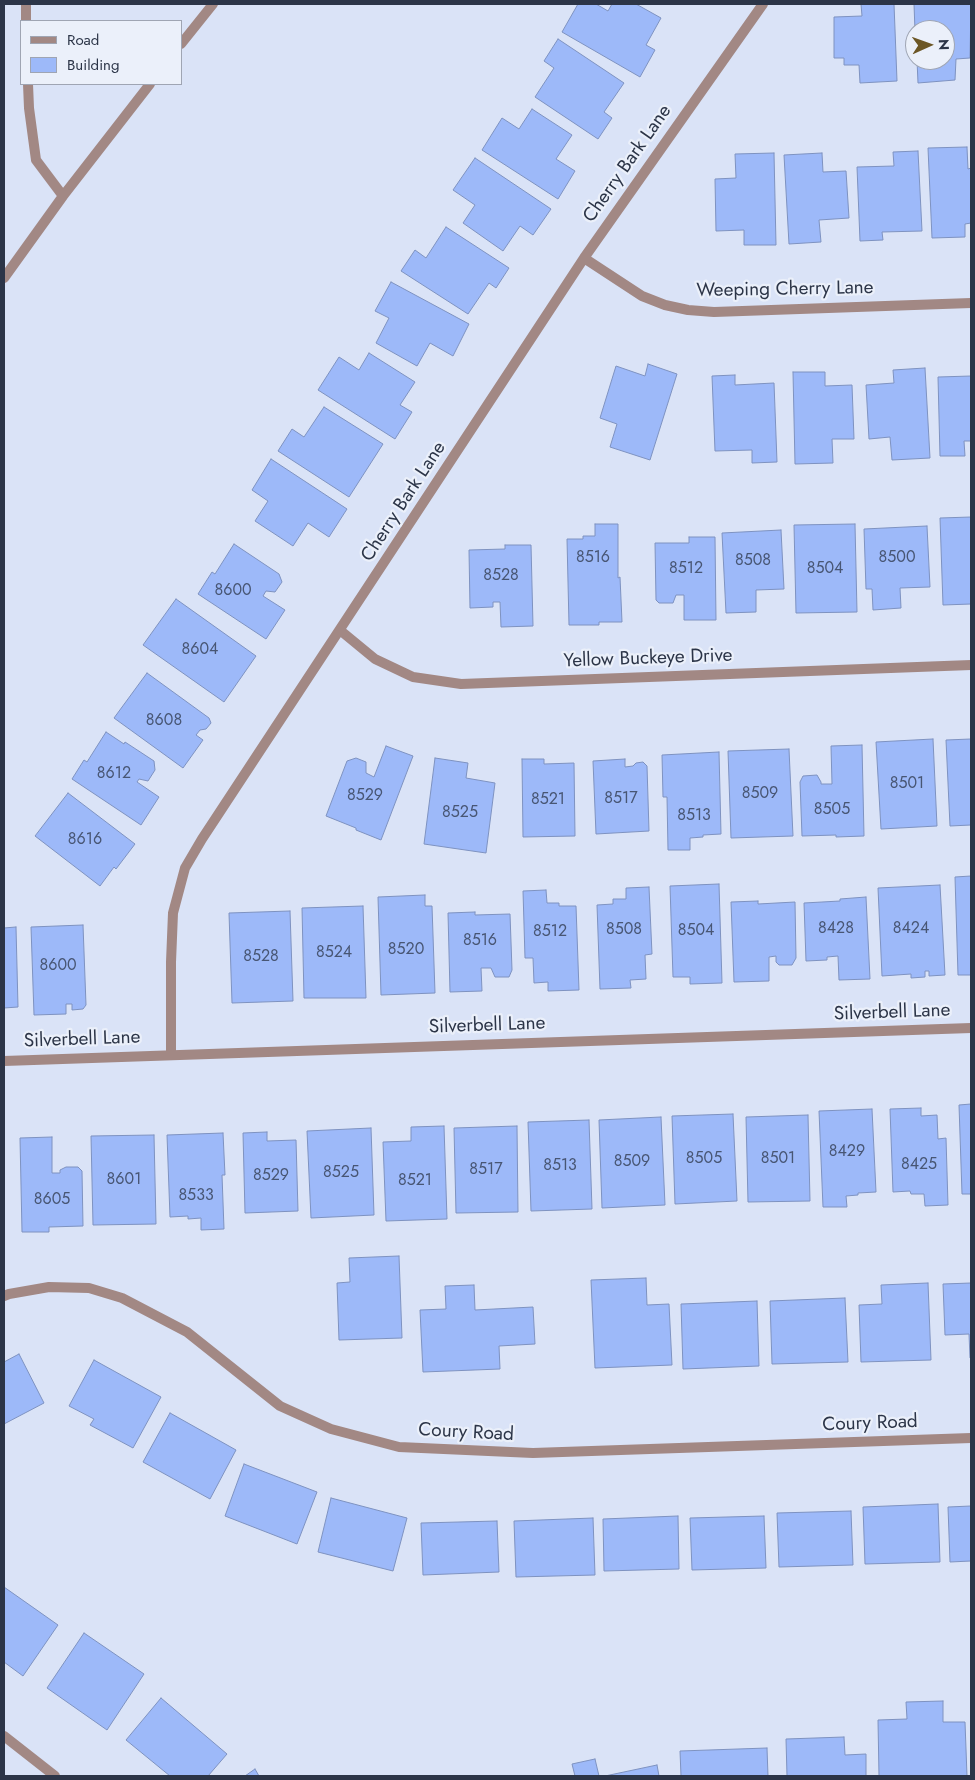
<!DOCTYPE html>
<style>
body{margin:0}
#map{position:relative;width:975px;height:1780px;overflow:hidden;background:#dae3f7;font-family:Jost,sans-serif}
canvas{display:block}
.frame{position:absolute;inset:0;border:5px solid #2c3548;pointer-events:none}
.legend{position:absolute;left:20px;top:20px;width:162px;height:65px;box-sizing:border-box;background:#ebf0fa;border:1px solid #9fa5b3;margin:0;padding:6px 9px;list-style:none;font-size:15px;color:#2c3548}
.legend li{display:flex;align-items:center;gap:10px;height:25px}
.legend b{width:25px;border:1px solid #9fa5b3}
.north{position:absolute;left:905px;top:20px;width:50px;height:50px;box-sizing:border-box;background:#ebf0fa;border:1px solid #9fa5b3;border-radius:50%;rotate:88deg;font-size:14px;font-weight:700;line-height:20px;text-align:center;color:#2c3548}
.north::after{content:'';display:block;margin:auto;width:18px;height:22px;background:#6c5726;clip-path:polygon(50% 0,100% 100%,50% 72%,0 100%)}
</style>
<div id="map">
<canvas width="975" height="1780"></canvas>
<div class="frame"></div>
<ul class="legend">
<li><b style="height:6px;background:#a28884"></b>Road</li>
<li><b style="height:14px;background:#9db9f9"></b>Building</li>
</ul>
<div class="north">N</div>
</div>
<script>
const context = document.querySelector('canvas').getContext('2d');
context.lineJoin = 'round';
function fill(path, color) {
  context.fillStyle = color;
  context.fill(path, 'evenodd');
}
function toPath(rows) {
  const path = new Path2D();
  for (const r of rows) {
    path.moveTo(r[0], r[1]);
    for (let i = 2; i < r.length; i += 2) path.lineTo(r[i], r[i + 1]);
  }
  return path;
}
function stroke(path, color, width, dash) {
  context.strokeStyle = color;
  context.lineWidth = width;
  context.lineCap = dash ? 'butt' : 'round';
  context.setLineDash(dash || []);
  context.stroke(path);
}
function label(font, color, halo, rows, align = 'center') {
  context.font = font + ' Jost,sans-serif';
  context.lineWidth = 4.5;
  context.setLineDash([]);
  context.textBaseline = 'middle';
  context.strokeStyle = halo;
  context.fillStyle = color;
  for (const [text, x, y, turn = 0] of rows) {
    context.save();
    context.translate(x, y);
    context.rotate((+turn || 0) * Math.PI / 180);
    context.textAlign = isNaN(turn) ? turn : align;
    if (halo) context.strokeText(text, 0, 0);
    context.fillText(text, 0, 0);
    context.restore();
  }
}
const building = toPath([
 [578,4,596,4,608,11,612,4,636,4,661,18,646,45,655,50,640,77,562,32,578,4],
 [861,4,894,4,897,81,860,83,859,65,844,65,844,58,834,58,834,17,862,16,861,4],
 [914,4,971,4,970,58,956,59,955,80,918,83,917,60,945,60,945,30,915,31,914,4],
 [558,39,624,83,604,112,612,118,598,139,535,97,554,68,544,61,558,39],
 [532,109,572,135,556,159,575,171,558,199,482,150,502,118,519,129,532,109],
 [967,147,968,169,971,168,971,223,965,224,965,237,932,238,928,148,967,147],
 [918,151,922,231,882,232,883,240,860,241,857,167,894,166,893,152,918,151],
 [774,153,776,245,744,245,744,230,716,231,715,179,736,178,735,154,774,153],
 [822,153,823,172,846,171,849,218,819,220,821,242,789,244,784,155,822,153],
 [475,158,551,209,533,235,520,226,503,251,463,223,475,205,453,190,475,158],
 [446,227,509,268,496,288,489,283,468,314,401,271,415,250,426,258,446,227],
 [391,282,469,324,453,356,430,343,417,366,376,343,389,318,375,311,391,282],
 [369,353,415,382,400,405,412,412,395,439,318,390,339,357,359,370,369,353],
 [648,364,677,374,650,460,610,447,617,424,600,418,616,366,645,376,648,364],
 [925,368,930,458,892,460,890,437,869,439,866,385,894,383,893,370,925,368],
 [793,372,825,372,825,386,852,385,854,439,832,439,833,463,795,464,793,372],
 [735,375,735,385,774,383,777,462,752,463,752,450,715,451,712,376,735,375],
 [971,376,971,441,964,441,965,456,940,456,938,377,971,376],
 [324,407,383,444,349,497,278,451,292,429,304,437,324,407],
 [271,459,347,509,329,537,308,523,293,546,255,521,268,501,252,490,271,459],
 [971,517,971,604,943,605,940,518,971,517],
 [595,524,618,524,618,578,620,577,622,622,599,622,599,625,569,625,567,539,583,539,583,536,595,536,595,524],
 [855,524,857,612,796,613,794,525,855,524],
 [927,526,930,587,900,588,901,608,873,610,872,589,866,589,864,529,927,526],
 [781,530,784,589,756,590,756,612,726,613,722,533,781,530],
 [689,537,715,537,716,620,684,620,684,595,676,595,673,603,659,603,656,600,655,543,689,543,689,537],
 [234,544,279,574,282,582,275,592,266,591,263,596,285,610,266,639,198,594,212,572,215,574,234,544],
 [505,545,531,545,533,626,501,627,500,602,493,602,493,607,470,608,469,550,505,549,505,545],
 [176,599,256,656,224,702,143,645,176,599],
 [147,673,209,718,211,723,206,729,200,730,196,735,203,740,183,768,114,718,147,673],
 [106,732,124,744,125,742,154,761,155,770,148,781,139,779,137,782,159,797,141,825,72,779,84,760,87,762,106,732],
 [933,739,937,826,881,829,876,742,933,739],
 [971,739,971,825,950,826,946,740,971,739],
 [862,745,864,836,836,837,836,835,802,836,800,782,803,776,817,775,821,782,821,784,832,784,831,746,862,745],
 [386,746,413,756,381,840,356,830,356,828,326,816,347,761,356,758,366,762,366,773,374,777,386,746],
 [789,749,793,836,731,838,728,751,789,749],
 [719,752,721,834,703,835,703,837,690,838,690,850,668,850,667,797,663,797,662,755,719,752],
 [435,758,468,763,466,778,495,783,486,853,424,844,435,758],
 [522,759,544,759,544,764,574,763,575,836,523,837,522,759],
 [625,759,625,767,633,766,636,763,643,762,647,766,649,831,596,834,593,761,625,759],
 [68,793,135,844,116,869,114,867,100,886,35,836,68,793],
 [971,876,971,975,958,975,955,877,971,876],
 [719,884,722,983,690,984,690,977,673,977,670,886,719,884],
 [940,885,945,975,929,976,929,971,925,971,925,977,911,978,911,974,882,976,878,888,940,885],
 [649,887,652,954,645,955,646,979,630,980,631,988,600,989,597,905,613,904,613,899,626,899,626,888,649,887],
 [546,890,547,903,559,903,559,906,576,906,579,990,548,991,548,982,534,983,533,958,525,958,523,891,546,890],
 [425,895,425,906,432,906,435,993,381,995,378,897,425,895],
 [866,897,870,979,839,980,838,956,827,957,827,960,806,961,804,903,840,901,840,899,866,897],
 [758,901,758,904,795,902,796,958,792,965,779,965,776,962,776,956,769,957,769,981,734,982,731,902,758,901],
 [363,906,366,998,304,998,302,908,363,906],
 [290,911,293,1001,232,1003,229,913,290,911],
 [475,912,475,915,510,914,512,970,509,977,495,977,491,968,481,968,482,991,450,992,448,913,475,912],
 [83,925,86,1005,83,1009,72,1010,72,1004,66,1004,66,1014,34,1015,31,927,83,925],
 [16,927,18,1007,4,1008,4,928,16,927],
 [971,1104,971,1194,962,1194,959,1105,971,1104],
 [921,1108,921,1116,937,1115,938,1139,946,1138,948,1205,925,1206,924,1194,911,1194,910,1191,893,1192,890,1109,921,1108],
 [872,1109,876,1192,858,1193,858,1195,846,1196,847,1207,823,1207,819,1111,872,1109],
 [733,1114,737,1201,675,1204,672,1116,733,1114],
 [808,1115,810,1201,748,1202,746,1117,808,1115],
 [661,1117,665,1205,602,1208,599,1120,661,1117],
 [589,1120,592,1209,531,1211,528,1122,589,1120],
 [444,1126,447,1219,386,1221,383,1142,411,1141,411,1127,444,1126],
 [517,1126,518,1212,456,1213,454,1128,517,1126],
 [371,1128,374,1215,311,1218,307,1131,371,1128],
 [267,1132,267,1141,296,1140,298,1211,245,1213,243,1133,267,1132],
 [223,1133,225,1175,222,1175,224,1229,201,1230,201,1218,188,1219,188,1216,170,1217,167,1135,223,1133],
 [154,1135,156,1224,93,1225,91,1136,154,1135],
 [52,1137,52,1173,60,1173,60,1170,66,1167,78,1167,82,1171,83,1226,49,1227,49,1232,22,1232,20,1138,52,1137],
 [399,1256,402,1338,339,1340,337,1283,350,1282,349,1258,399,1256],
 [646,1278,647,1305,669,1304,672,1365,595,1368,591,1280,646,1278],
 [928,1283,931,1360,861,1362,859,1305,882,1304,881,1285,928,1283],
 [971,1283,971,1357,970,1358,969,1334,945,1335,943,1284,971,1283],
 [474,1285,475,1310,533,1307,535,1344,499,1346,500,1369,423,1372,420,1310,446,1309,445,1286,474,1285],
 [845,1298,848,1362,772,1364,770,1301,845,1298],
 [757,1301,759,1366,683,1369,681,1304,757,1301],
 [19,1354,44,1403,4,1424,4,1362,19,1354],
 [94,1360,161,1397,133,1448,90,1425,94,1419,69,1406,94,1360],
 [170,1413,236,1450,210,1499,143,1462,170,1413],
 [244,1464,317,1492,297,1544,225,1516,244,1464],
 [331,1498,407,1518,393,1571,318,1552,331,1498],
 [938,1504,940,1562,865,1564,863,1507,938,1504],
 [971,1506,971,1561,950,1562,948,1507,971,1506],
 [851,1511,853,1565,779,1567,777,1513,851,1511],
 [678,1516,679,1569,604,1571,603,1519,678,1516],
 [764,1516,766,1568,692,1570,690,1518,764,1516],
 [593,1518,595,1575,516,1577,514,1521,593,1518],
 [497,1521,499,1572,423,1575,421,1523,497,1521],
 [4,1587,58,1625,23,1676,4,1662,4,1587],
 [84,1633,144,1674,107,1730,47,1688,84,1633],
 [161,1698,227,1754,208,1776,170,1776,126,1740,161,1698],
 [943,1701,943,1722,965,1722,967,1776,879,1776,878,1720,907,1719,906,1702,943,1701],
 [844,1737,845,1755,866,1754,866,1776,787,1776,786,1739,844,1737],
 [767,1748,768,1776,681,1776,680,1751,767,1748],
 [595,1759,599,1776,575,1776,572,1764,595,1759],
 [657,1765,659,1776,605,1776,657,1765],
 [255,1769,259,1776,245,1776,255,1769]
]);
fill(building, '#9db9f9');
stroke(building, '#7e92c0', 1);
stroke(toPath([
 [26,4,26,21],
 [181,44,213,4],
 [63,196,150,84],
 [4,278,63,196,36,160,29,108,28,84]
]), '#a28884', 10);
stroke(toPath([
 [584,258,642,296,665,305,688,310,714,312,971,303],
 [341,631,375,659,413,677,461,684,971,665],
 [171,1054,171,962,173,913,185,868,202,839,584,258,763,4],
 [4,1061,971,1028],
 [4,1296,9,1294,49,1287,89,1288,122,1298,187,1332,280,1406,331,1429,399,1447,533,1453,971,1438],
 [4,1736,55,1776]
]), '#a28884', 10);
label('16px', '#485674', null, [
 ["8516",593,558],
 ["8500",897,558],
 ["8508",753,561],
 ["8512",686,569],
 ["8504",825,569],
 ["8528",501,576],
 ["8600",233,591],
 ["8604",200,650],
 ["8608",164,721],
 ["8612",114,774],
 ["8501",907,784],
 ["8509",760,794],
 ["8529",365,796],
 ["8517",621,799],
 ["8521",548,800],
 ["8505",832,810],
 ["8525",460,813],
 ["8513",694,816],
 ["8616",85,840],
 ["8428",836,929],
 ["8424",911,929],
 ["8508",624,930],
 ["8504",696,931],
 ["8512",550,932],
 ["8516",480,941],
 ["8520",406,950],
 ["8524",334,953],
 ["8528",261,957],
 ["8600",58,966],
 ["8429",847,1152],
 ["8505",704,1159],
 ["8501",778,1159],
 ["8509",632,1162],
 ["8425",919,1165],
 ["8513",560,1166],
 ["8517",486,1170],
 ["8525",341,1173],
 ["8529",271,1176],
 ["8601",124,1180],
 ["8521",415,1181],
 ["8533",196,1196],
 ["8605",52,1200]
]);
label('19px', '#2c3548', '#ebf0fa', [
 ["Cherry Bark Lane",628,164,-55],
 ["Weeping Cherry Lane",785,290,-1],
 ["Cherry Bark Lane",404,502,-57],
 ["Yellow Buckeye Drive",648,659,-2],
 ["Silverbell Lane",892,1013,-2],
 ["Silverbell Lane",487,1026,-2],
 ["Silverbell Lane",82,1040,-2],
 ["Coury Road",870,1424,-2],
 ["Coury Road",466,1433,3]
]);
</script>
